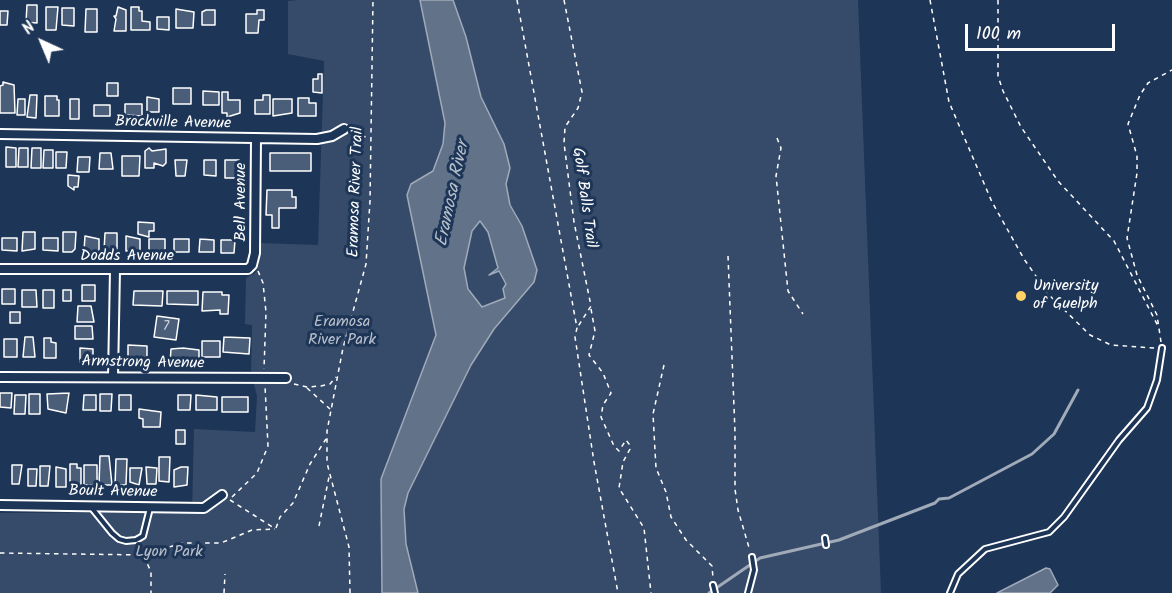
<!DOCTYPE html>
<style>
body{margin:0}
#map{position:relative;width:1172px;height:593px;overflow:hidden;background:#1d3557;font-family:Kalam,sans-serif}
canvas{display:block}
.north{position:absolute;left:12px;top:12px;width:60px;height:60px;-webkit-text-stroke:4px #1d3557;paint-order:stroke;rotate:316deg;font-size:16px;font-weight:700;line-height:24px;text-align:center;color:#fff}
.north::after{content:'';display:block;margin:auto;width:21px;height:27px;background:#fff;clip-path:polygon(50% 0,100% 100%,50% 72%,0 100%)}
.scale{position:absolute;left:965px;top:24px;width:150px;height:27px;box-sizing:border-box;border:3px solid #fff;border-top:0;padding-left:8px;font-size:18px;line-height:21px;white-space:nowrap;color:#fff;-webkit-text-stroke:4px #1d3557;paint-order:stroke}
</style>
<div id="map">
<canvas width="1172" height="593"></canvas>
<div class="north">N</div>
<div class="scale">100 m</div>
</div>
<script>
const context = document.querySelector('canvas').getContext('2d');
context.lineJoin = 'round';
function fill(path, color) {
  context.fillStyle = color;
  context.fill(path, 'evenodd');
}
function toPath(rows) {
  const path = new Path2D();
  for (const r of rows) {
    path.moveTo(r[0], r[1]);
    for (let i = 2; i < r.length; i += 2) path.lineTo(r[i], r[i + 1]);
  }
  return path;
}
function stroke(path, color, width, dash) {
  context.strokeStyle = color;
  context.lineWidth = width;
  context.lineCap = dash ? 'butt' : 'round';
  context.setLineDash(dash || []);
  context.stroke(path);
}
function label(font, color, halo, rows, align = 'center') {
  context.font = font + ' Kalam,sans-serif';
  context.lineWidth = 6;
  context.setLineDash([]);
  context.textBaseline = 'middle';
  context.strokeStyle = halo;
  context.fillStyle = color;
  for (const [text, x, y, turn = 0] of rows) {
    context.save();
    context.translate(x, y);
    context.rotate((+turn || 0) * Math.PI / 180);
    context.textAlign = isNaN(turn) ? turn : align;
    if (halo) context.strokeText(text, 0, 0);
    context.fillText(text, 0, 0);
    context.restore();
  }
}
fill(toPath([
 [298,0,420,0,445,123,443,144,434,171,432,319,436,335,381,479,382,593,0,593,0,513,192,512,194,429,255,432,257,396,251,373,252,325,245,324,246,278,255,273,259,265,260,243,318,245,324,61,288,54,288,1],
 [453,0,858,0,881,593,418,593,406,544,404,509,408,493,471,365,494,329,534,282,522,226,510,205,506,184,510,167,504,144,481,97,466,37],
 [480,221,488,232,495,252,499,268,494,270,492,273,499,271,506,284,503,289,506,298,482,307,471,295,464,268,472,231]
]), '#364b69');
const water = toPath([
 [420,0,453,0,466,37,481,97,504,144,510,168,506,184,510,205,522,226,537,270,534,282,494,329,471,365,408,493,404,509,406,544,418,593,382,593,381,479,436,335,407,195,411,184,433,171,443,144,445,123,420,0],
 [480,221,488,232,498,268,489,275,499,271,506,284,503,289,505,298,482,307,468,289,464,268,472,231,480,221],
 [1046,568,1050,569,1058,585,1050,593,997,593,1046,568]
]);
fill(water, '#617289');
stroke(water, '#a0aab8', 1.5);
stroke(toPath([
 [709,593,760,558,839,540,935,503,939,499,949,498,1032,454,1054,434,1078,390]
]), '#a0aab8', 3);
const building = toPath([
 [27,5,37,5,37,23,26,22,27,5],
 [46,7,58,7,56,30,46,30,46,7],
 [118,7,126,10,126,31,114,31,116,19,114,16,116,16,118,7],
 [131,7,139,7,139,11,142,11,142,21,150,22,150,30,131,30,131,7],
 [62,8,74,8,74,26,62,25,62,8],
 [86,9,97,9,97,32,85,32,86,9],
 [176,9,194,12,193,28,176,28,176,9],
 [206,10,215,10,215,25,202,25,202,12,206,10],
 [257,10,264,10,264,20,259,20,258,33,246,33,246,14,257,14,257,10],
 [0,11,8,11,7,25,0,25,0,11],
 [157,17,169,17,169,30,157,29,157,17],
 [318,74,322,74,322,93,313,92,313,79,318,79,318,74],
 [3,82,14,85,15,113,0,113,0,86,3,85,3,82],
 [107,83,118,83,118,96,107,96,107,83],
 [173,88,191,88,191,104,173,104,173,88],
 [203,91,219,92,219,105,203,105,203,91],
 [222,92,228,92,228,100,240,100,240,113,227,117,227,113,222,113,222,92],
 [30,95,37,95,36,118,27,117,30,95],
 [263,95,270,95,270,114,255,114,255,100,263,100,263,95],
 [45,96,57,96,57,100,59,100,59,116,45,116,45,96],
 [147,97,159,99,159,112,147,112,147,97],
 [298,98,309,98,309,103,316,103,316,116,298,116,298,98],
 [18,99,25,99,25,115,17,115,18,99],
 [70,99,79,99,79,119,70,119,70,99],
 [273,99,292,99,292,113,273,116,273,99],
 [125,104,142,104,142,116,125,115,125,104],
 [94,105,110,105,110,116,94,116,94,105],
 [6,147,16,148,16,167,6,167,6,147],
 [19,148,28,148,28,167,18,167,19,148],
 [32,148,41,148,41,168,31,168,32,148],
 [149,148,152,151,166,149,166,163,163,166,154,163,154,168,145,168,145,151,149,148],
 [44,150,53,150,53,168,43,168,44,150],
 [56,152,67,152,66,168,56,168,56,152],
 [100,153,111,153,113,169,99,169,100,153],
 [270,153,311,153,311,171,270,171,270,153],
 [122,156,140,156,139,176,122,176,122,156],
 [78,157,90,157,89,172,77,172,78,157],
 [175,160,187,160,185,176,176,176,175,160],
 [204,160,216,160,216,176,204,175,204,160],
 [225,160,239,160,237,178,225,178,225,160],
 [68,175,79,176,78,187,74,187,74,190,68,186,68,175],
 [267,190,292,190,292,197,296,197,296,208,279,208,279,228,272,228,272,215,266,215,267,190],
 [138,222,154,223,154,231,149,231,149,237,138,234,138,222],
 [23,232,35,232,35,249,22,251,23,232],
 [63,232,76,232,75,249,72,252,63,252,63,232],
 [105,233,117,233,117,250,104,251,105,233],
 [85,236,99,239,99,251,84,251,85,236],
 [126,236,140,239,140,251,126,251,126,236],
 [2,238,17,238,17,251,2,250,2,238],
 [43,238,58,238,58,251,43,250,43,238],
 [149,239,165,239,165,252,149,252,149,239],
 [174,239,189,239,189,252,174,252,174,239],
 [200,239,214,240,214,252,199,252,200,239],
 [221,240,235,240,234,253,221,253,221,240],
 [82,285,95,285,95,301,82,301,82,285],
 [2,289,15,289,15,304,2,304,2,289],
 [22,290,36,290,37,307,22,307,22,290],
 [43,290,54,290,54,308,43,308,43,290],
 [63,290,71,290,71,301,63,301,63,290],
 [134,291,163,291,162,306,133,305,134,291],
 [167,291,198,291,198,305,167,304,167,291],
 [203,292,222,292,222,295,229,295,228,314,220,314,220,310,202,311,203,292],
 [78,306,91,306,94,322,77,322,78,306],
 [10,312,20,312,20,323,10,323,10,312],
 [157,316,179,319,176,340,154,337,157,316],
 [75,326,92,326,93,339,75,339,75,326],
 [25,337,33,337,35,357,23,357,25,337],
 [224,337,250,338,249,354,223,352,224,337],
 [44,338,51,338,51,342,56,343,56,358,44,358,44,338],
 [4,339,17,339,17,357,4,357,4,339],
 [202,341,220,341,220,357,202,357,202,341],
 [128,345,147,346,147,361,128,360,128,345],
 [80,348,93,349,93,362,80,362,80,348],
 [183,348,199,350,199,363,177,365,177,363,170,363,171,349,183,348],
 [0,393,12,393,11,408,0,407,0,393],
 [69,393,66,413,48,409,47,394,69,393],
 [29,394,40,394,40,414,29,414,29,394],
 [100,394,112,394,111,411,100,411,100,394],
 [15,395,26,395,25,414,14,414,15,395],
 [84,395,96,395,96,410,83,410,84,395],
 [119,395,131,395,131,410,119,410,119,395],
 [178,395,191,395,190,410,178,410,178,395],
 [196,395,217,397,217,410,196,410,196,395],
 [222,397,248,397,248,412,222,412,222,397],
 [139,409,161,412,160,427,143,427,143,419,139,418,139,409],
 [176,430,185,430,185,444,176,444,176,430],
 [100,456,109,456,112,485,99,485,100,456],
 [159,457,170,457,169,482,159,481,159,457],
 [116,459,127,459,126,485,115,485,116,459],
 [70,464,77,464,77,468,81,468,81,484,70,484,70,464],
 [12,465,22,465,19,484,12,484,12,465],
 [84,465,97,465,97,485,84,485,84,465],
 [40,466,50,466,48,486,40,486,40,466],
 [56,467,66,469,66,487,56,487,56,467],
 [146,467,157,468,156,484,147,484,146,467],
 [181,467,188,467,187,485,174,487,174,470,181,467],
 [130,468,142,468,139,485,130,482,130,468],
 [28,469,37,469,36,486,28,486,28,469]
]);
fill(building, '#4a5d79');
stroke(building, '#fff', 1.5);
const service = toPath([
 [91,507,112,533,119,539,126,541,136,540,143,536,150,508],
 [825,538,826,545],
 [713,585,715,593],
 [748,593,754,570,752,557],
 [950,593,958,574,985,549,1049,532,1064,517,1119,440,1147,408,1157,380,1162,348]
]);
const minor = toPath([
 [0,134,317,139,332,136,344,129],
 [0,269,248,269,252,265,255,253,256,139],
 [0,377,286,378],
 [113,377,115,270],
 [0,505,204,508,222,495]
]);
stroke(service, '#fff', 8);
stroke(minor, '#fff', 12);
stroke(toPath([
 [517,0,577,328,575,337,594,462,618,593],
 [564,0,582,92,578,108,565,127,564,143,574,222,591,306,577,328],
 [930,0,949,102,992,202,1024,259,1050,296,1090,335,1111,345,1154,348],
 [998,0,998,76,1003,91,1021,127,1058,181,1114,241,1159,328],
 [353,132,368,138],
 [777,138,781,148,776,176,788,291,803,314],
 [728,256,735,432,735,489,738,510,750,551],
 [258,271,263,283,266,312,264,369],
 [591,309,595,331,589,355,603,373,611,393,603,405,601,417,614,446,619,451,626,440,629,444,630,449,623,462,619,488,644,528,651,593],
 [1161,342,1157,315,1137,275,1127,238,1137,173,1137,156,1128,124,1140,95,1148,83,1172,70],
 [664,365,653,414,656,468,666,492,671,517,686,540,712,566,713,578],
 [294,384,307,387,321,386,330,384,336,377],
 [307,388,330,409],
 [232,497,257,473,268,446,265,386],
 [230,500,274,528],
 [319,526,329,477],
 [276,528,280,517,293,503,310,464,326,439],
 [0,553,144,555,182,543,221,543,252,530,275,529],
 [144,556,151,572,151,593],
 [224,593,225,574],
 [350,593,349,547,327,463,327,431,343,348,366,264,370,201,373,0]
]), '#fff', 1.5, [4.5, 4.5]);
stroke(service, '#1d3557', 4);
stroke(minor, '#1d3557', 8);
for (const [x, y, r, color] of [
 [1021,296,6,"#ffd166"]
]) {
  const dot = new Path2D();
  dot.arc(x, y, r, 0, 2 * Math.PI);
  context.fillStyle = color;
  context.fill(dot);
  stroke(dot, '#1d3557', 2);
}
label('14px', '#d2d6de', null, [
 ["7",166,328]
]);
label('16px', '#fff', '#1d3557', [
 ["Brockville Avenue",173,124,1],
 ["Eramosa River Trail",357,192,-88],
 ["Golf Balls Trail",583,198,82],
 ["Bell Avenue",242,202,-90],
 ["Dodds Avenue",127,257],
 ["Armstrong Avenue",143,364,1],
 ["Boult Avenue",113,493,1]
]);
label('16px', '#fff', '#1d3557', [
 ["University",1033,287],
 ["of Guelph",1033,305]
], 'left');
label('16px', '#b9c0ca', '#1d3557', [
 ["Eramosa",342,323],
 ["River Park",342,341],
 ["Lyon Park",169,553]
]);
label('italic 18px', '#b8c0ca', '#1d3557', [
 ["Eramosa River",454,194,-78]
]);
</script>
